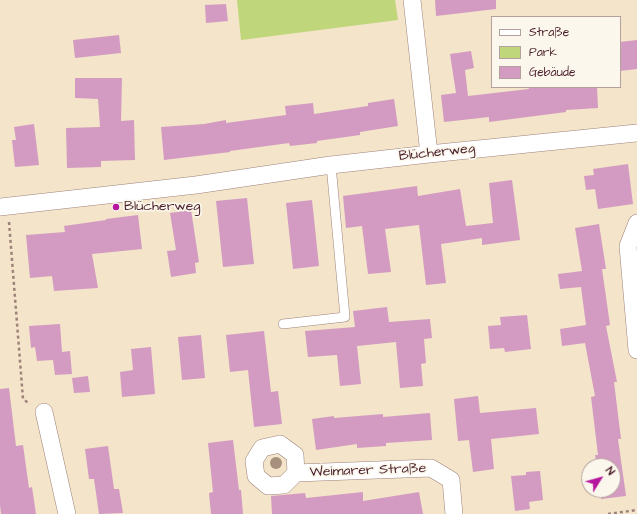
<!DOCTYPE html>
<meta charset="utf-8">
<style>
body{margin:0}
#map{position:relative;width:637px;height:514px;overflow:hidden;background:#f3e4ca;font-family:"Architects Daughter",sans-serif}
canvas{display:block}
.legend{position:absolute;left:491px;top:16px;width:130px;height:72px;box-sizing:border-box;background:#fbf7ec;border:1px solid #b4a19f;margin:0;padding:5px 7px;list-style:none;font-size:12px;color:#4a1f2b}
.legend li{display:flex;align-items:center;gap:8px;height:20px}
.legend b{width:20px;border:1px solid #b4a19f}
.north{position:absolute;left:581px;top:458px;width:40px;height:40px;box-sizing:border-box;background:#fbf7ec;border:1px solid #b4a19f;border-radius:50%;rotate:53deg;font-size:11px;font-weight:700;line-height:16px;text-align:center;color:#4a1f2b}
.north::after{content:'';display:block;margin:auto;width:14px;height:18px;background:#b5179e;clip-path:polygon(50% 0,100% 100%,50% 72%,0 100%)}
</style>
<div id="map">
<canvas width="637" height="514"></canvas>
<ul class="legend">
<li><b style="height:5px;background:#fff"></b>Straße</li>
<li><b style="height:11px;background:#c0d67a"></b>Park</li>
<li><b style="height:11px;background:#d39bc1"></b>Gebäude</li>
</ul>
<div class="north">N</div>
</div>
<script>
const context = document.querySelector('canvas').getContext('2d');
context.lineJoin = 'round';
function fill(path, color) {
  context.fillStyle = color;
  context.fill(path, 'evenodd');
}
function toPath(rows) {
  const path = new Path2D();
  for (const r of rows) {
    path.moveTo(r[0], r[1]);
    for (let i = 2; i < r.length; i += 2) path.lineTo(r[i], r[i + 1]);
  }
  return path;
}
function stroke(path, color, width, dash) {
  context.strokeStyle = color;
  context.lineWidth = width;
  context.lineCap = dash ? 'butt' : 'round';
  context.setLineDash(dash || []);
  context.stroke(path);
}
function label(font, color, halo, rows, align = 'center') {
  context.font = font + ' "Architects Daughter",sans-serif';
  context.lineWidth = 3.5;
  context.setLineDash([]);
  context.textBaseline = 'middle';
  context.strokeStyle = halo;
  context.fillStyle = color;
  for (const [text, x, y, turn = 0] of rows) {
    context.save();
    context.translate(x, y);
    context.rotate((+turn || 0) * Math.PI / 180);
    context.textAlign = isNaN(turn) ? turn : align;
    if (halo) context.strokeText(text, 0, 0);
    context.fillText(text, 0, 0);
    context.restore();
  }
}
fill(toPath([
 [237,0,395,0,398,20,241,40]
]), '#c0d67a');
fill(toPath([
 [435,0,496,0,496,9,436,16],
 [226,4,228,21,206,23,205,5],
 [119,35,121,53,75,58,73,40],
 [637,40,637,69,620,71,620,42],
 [471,51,474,68,465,70,468,96,529,89,528,87,597,87,598,108,566,110,566,112,489,122,489,117,444,122,441,95,456,93,450,54],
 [75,78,122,78,121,121,134,120,135,160,101,161,101,167,67,168,66,128,100,127,98,99,75,98],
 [394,99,398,126,360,132,360,135,317,141,317,143,290,146,289,143,230,151,230,152,164,160,161,127,204,124,226,120,226,123,286,115,285,106,313,103,314,114,368,106,368,103],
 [34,124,39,165,15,167,12,140,16,140,14,127],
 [628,164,633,204,598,209,595,189,586,190,584,176,594,175,593,169],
 [512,180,520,240,482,245,482,238,441,244,446,283,426,285,419,225,385,229,391,272,368,274,362,226,346,228,343,196,417,186,418,196,460,189,466,226,493,223,489,183],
 [247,198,254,264,223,267,216,201],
 [312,200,319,266,293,269,286,203],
 [191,210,199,262,195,263,196,273,171,277,167,251,176,250,170,213],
 [138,215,142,249,92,254,98,288,54,291,52,276,30,278,26,235,65,232,64,226,106,220,106,219],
 [599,224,606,269,602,269,610,325,606,326,617,382,614,382,621,439,618,439,626,496,601,499,600,490,613,490,613,466,597,466,595,455,598,455,591,397,595,396,585,343,562,346,560,329,586,325,581,287,560,289,558,274,582,271,575,228],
 [387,307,389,322,430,319,432,338,424,339,426,363,421,364,423,386,400,388,396,342,357,346,361,384,340,386,337,355,308,357,305,331,355,327,353,311],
 [527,315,531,349,505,352,504,348,490,349,488,326,501,325,500,317],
 [60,324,62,352,70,351,72,374,55,375,53,360,37,361,35,347,31,348,29,326],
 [264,331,271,392,278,391,282,424,254,427,248,370,230,372,226,335],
 [201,335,205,378,182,380,178,337],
 [151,347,155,394,122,397,120,372,133,370,131,349],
 [88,376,90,392,74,393,72,378],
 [9,388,16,446,23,445,29,488,32,487,36,514,1,514,0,505,0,389],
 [478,396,480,413,536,408,539,434,491,439,494,469,473,472,469,440,458,441,454,399],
 [430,413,432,440,386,443,386,446,357,448,357,444,316,450,312,419,334,416,334,418,383,414,383,417],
 [233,440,239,490,241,490,243,514,211,514,209,493,213,492,208,443],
 [108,446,114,489,119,489,123,513,99,514,94,479,89,479,85,449],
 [540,471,543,500,529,502,530,509,515,511,511,476,526,475,526,472],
 [363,492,363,501,419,492,423,514,272,514,271,496,305,493,306,498]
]), '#d39bc1');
const lane = toPath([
 [283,324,345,317,331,165]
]);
const street = toPath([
 [412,0,429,154],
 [0,207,196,185,331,165,429,154,637,133],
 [637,223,628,246,637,350],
 [44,412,67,514],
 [280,444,295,455,296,473,284,485,268,486,256,476,254,461,262,448,280,444],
 [296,473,431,468,451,480,454,514]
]);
stroke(lane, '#9e827a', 10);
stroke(street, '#9e827a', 18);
stroke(toPath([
 [9,222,23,399,30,404],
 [608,514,637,510]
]), '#9e827a', 2.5, [3, 3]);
stroke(lane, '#fff', 9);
stroke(street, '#fff', 17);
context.fillStyle = '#a7917e';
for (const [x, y] of [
 [276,463]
]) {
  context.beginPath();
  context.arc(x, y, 6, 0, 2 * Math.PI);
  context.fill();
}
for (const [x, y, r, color] of [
 [116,207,4,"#b5179e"]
]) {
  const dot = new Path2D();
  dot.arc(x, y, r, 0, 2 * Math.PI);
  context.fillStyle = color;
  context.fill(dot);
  stroke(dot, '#fbf7ec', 1.5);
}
label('14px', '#4a1f2b', '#fbf7ec', [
 ["Blücherweg",437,153,-6],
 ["Weimarer Straße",368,471,-2]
]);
label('14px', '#4a1f2b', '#fbf7ec', [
 ["Blücherweg",124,207]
], 'left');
</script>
